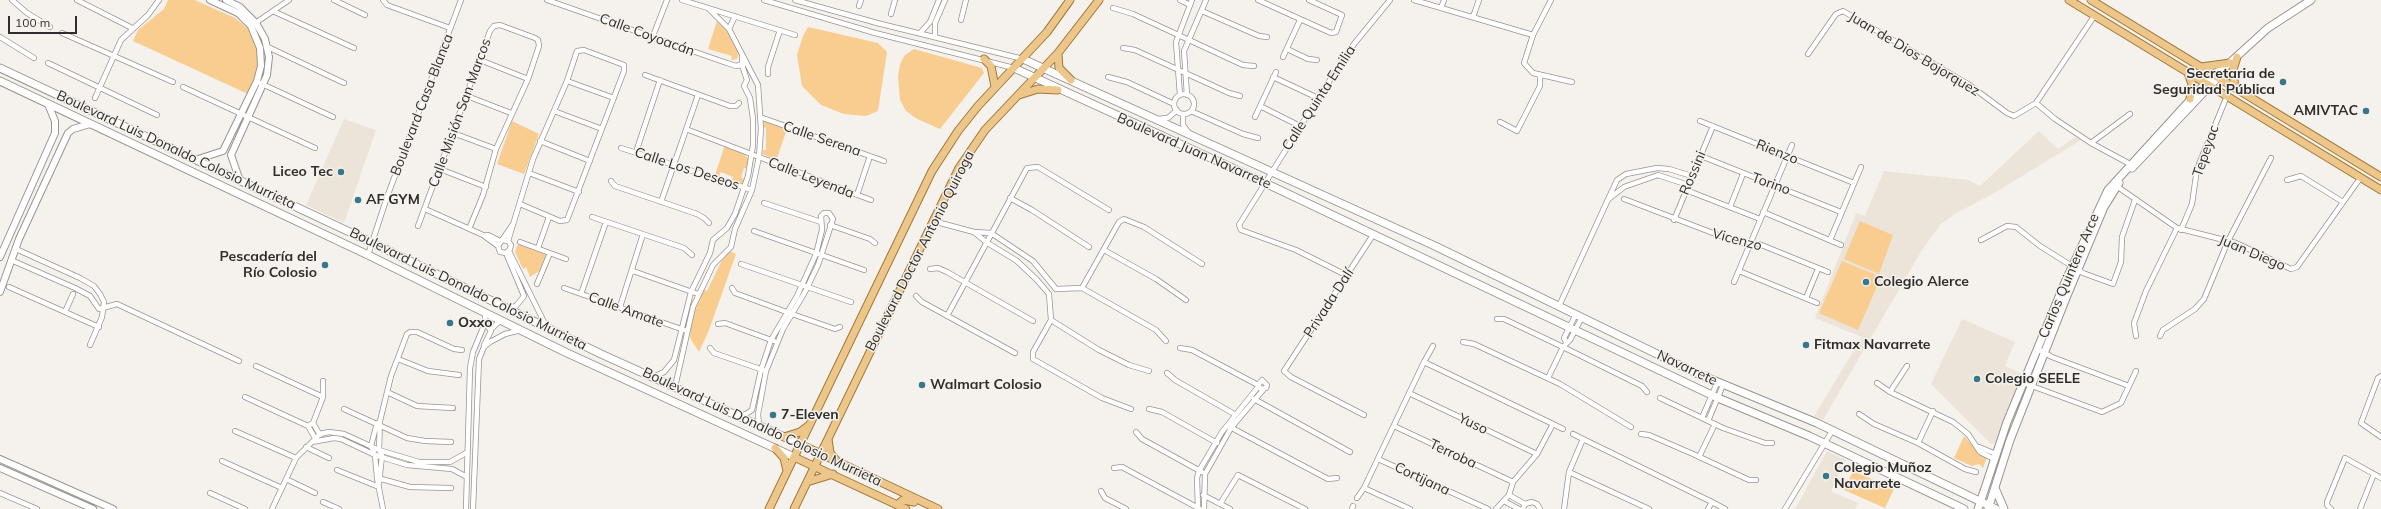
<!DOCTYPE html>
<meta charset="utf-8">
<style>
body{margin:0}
#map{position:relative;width:2381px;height:509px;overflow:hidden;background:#f5f2ed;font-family:Mulish,sans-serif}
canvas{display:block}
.scale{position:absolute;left:8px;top:16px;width:69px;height:18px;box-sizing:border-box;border:2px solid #2f2e2c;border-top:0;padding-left:5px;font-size:12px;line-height:14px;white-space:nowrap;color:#2f2e2c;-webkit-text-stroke:3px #f5f2ed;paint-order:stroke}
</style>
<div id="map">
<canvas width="2381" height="509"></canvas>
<div class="scale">100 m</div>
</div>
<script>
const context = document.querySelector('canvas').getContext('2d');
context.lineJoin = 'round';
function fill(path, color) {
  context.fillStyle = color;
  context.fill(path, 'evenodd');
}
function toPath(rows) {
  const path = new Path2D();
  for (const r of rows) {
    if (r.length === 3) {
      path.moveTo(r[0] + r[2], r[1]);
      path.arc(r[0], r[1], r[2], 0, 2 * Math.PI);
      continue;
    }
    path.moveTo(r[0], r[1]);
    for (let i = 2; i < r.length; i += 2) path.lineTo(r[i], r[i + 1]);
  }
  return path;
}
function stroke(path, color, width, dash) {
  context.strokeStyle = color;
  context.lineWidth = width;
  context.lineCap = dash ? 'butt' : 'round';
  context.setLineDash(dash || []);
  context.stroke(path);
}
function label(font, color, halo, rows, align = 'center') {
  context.font = font + ' Mulish,sans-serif';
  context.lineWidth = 3;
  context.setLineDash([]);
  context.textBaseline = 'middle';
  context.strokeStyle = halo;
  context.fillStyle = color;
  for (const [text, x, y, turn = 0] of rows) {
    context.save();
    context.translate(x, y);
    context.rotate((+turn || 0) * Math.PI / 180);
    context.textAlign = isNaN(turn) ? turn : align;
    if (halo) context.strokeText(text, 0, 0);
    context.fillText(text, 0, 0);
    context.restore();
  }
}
fill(toPath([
 [344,119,376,130,344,223,306,205],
 [2039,131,2058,149,2075,137,2081,140,1991,195,1956,213,1941,224,1922,250,1823,420,1814,416,1862,337,1815,318,1856,213,1865,216,1884,171,1968,180,1980,186],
 [1962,319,2015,342,2005,366,2023,374,1995,443,1991,444,1931,384],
 [1827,451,1846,460,1831,491,1858,503,1855,509,1795,509]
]), '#ece4d9');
fill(toPath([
 [168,0,195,0,235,18,250,30,258,51,259,62,256,77,248,94,133,41,138,30,164,9],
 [717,21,726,30,739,53,737,59,731,60,732,56,708,49],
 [808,27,878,43,887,52,878,111,866,116,844,114,821,105,802,86,797,55,803,36],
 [914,49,982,68,984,73,940,129,917,119,906,111,900,100,898,77,900,64,905,55],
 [512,121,539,134,524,174,497,164],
 [764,121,787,129,776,161,763,154,763,150,766,150,766,128,764,127],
 [725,145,739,150,749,159,747,168,744,168,741,178,744,179,742,184,732,180,733,177,721,172,719,176,715,175],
 [1860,221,1893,235,1879,274,1844,259],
 [518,244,546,255,539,271,530,277,526,267,523,269,515,252],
 [730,251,736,254,709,330,699,352,690,338,691,322,703,289,707,291,721,262],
 [1842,261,1881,277,1858,330,1819,313],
 [1964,436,1981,455,1987,457,1983,468,1979,464,1972,466,1954,458],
 [1853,471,1894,489,1885,508,1844,490]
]), '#f9cc90');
const minor = toPath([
 [12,0,27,13,50,27],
 [77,0,132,28],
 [334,0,365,15],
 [383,0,387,5,450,28],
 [547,0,721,61,736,66,744,64],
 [682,0,795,35],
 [764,0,875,33,1014,68],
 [795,0,877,23,1023,59],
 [1180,0,1190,5],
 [1258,0,1331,33,1336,32,1342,15,1309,0],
 [1414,0,1533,35],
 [1551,0,1533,35,1524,63,1533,73,1572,82],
 [859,6,861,0],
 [1113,8,1133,14,1243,65,1254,66],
 [1441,8,1444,0],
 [709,9,729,29],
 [1202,11,1259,36,1267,37],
 [275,12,354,48],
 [891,14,895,0],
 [1473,17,1479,0],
 [961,20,966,0],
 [254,24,289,0],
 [62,33,173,82],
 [920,33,930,22,939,0],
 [653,36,667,0],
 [0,37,34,58],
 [935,37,935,23,945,0],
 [268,47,344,83],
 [1123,48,1135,50,1229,93,1240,96],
 [1287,49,1308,59,1317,60],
 [1808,54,1836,14,1843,11,1968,84,2007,113,2014,116,2036,103,2095,15],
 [1283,57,1300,20],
 [480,60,528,79],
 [48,63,157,115],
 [768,74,768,67,780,30],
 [645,75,730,106,736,106,739,103],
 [1108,77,1127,82,1174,104],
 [1273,77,1318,98],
 [567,81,614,98],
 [260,83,333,117],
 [183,87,315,148],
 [1184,104,10],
 [1180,95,1176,42,1192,0],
 [1187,95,1184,51,1206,0],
 [467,96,511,113],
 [95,98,121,40,148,15,159,0],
 [2036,103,2055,119,2091,143,2130,164],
 [1260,106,1300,126],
 [554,111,602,129],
 [1191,111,1243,134,1258,138],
 [1183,114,1183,125,1189,133],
 [760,117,884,161],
 [1255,117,1276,72],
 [1157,119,1168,118,1177,110],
 [1700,121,1854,183],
 [1500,122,1517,131,1540,86,1540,75],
 [686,129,871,200],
 [453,133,496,149],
 [540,141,590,161],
 [2091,143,2130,114],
 [621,148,752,190],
 [636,152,660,80],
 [1701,156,1841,212],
 [440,169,486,187],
 [529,173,579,192],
 [2287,180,2301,176,2343,202],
 [611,181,615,186,697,214,704,218,709,223],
 [2115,185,2177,228,2236,243,2291,269,2297,267,2361,177],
 [1686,190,1760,219],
 [857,195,870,156],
 [1010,198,1032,210,1089,247],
 [1610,198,1624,187,1658,175,1688,185],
 [1624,199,1739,243,1759,244,1828,272],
 [661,202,698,95],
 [764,203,821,222],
 [1730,207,1743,174],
 [425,209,483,235,498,246],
 [1763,212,1841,245],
 [592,217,684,248,692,255],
 [1674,220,1713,126],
 [933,221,974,232,991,233,1033,261,1056,289],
 [830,225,870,239,875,243],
 [418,226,490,31,494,26,500,25,535,38,538,40,539,46,528,79,496,149,483,195,469,229],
 [2181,230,2192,204,2197,169,2227,96],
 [754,231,864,270],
 [974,232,986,242,1017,261,1037,280,1049,294,1051,320,1033,352,1033,359,1102,398,1131,409],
 [483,235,488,235,500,241],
 [502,240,508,241,511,245,510,249,506,253,500,252,498,246,513,224],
 [1830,240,1861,167],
 [1981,240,2007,226,2016,227,2040,246,2083,273,2113,284,2121,262,2122,237,2135,200],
 [508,241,533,159,567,81,577,51,584,50,624,65,624,71,567,220,560,221,520,204],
 [520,242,566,259],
 [538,248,549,217],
 [16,249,80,278,94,286,100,294,104,302,102,317,90,345],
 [1104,250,1156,279,1186,300],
 [509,251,546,326],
 [506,253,524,296,516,306,508,308],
 [368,255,387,197,461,0],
 [11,260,75,288,90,296,99,309,117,304,239,361],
 [741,264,851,302],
 [930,269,938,268,947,272,1033,321],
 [633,271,698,294],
 [1739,271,1817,303],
 [1348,276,1296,250,1241,230,1239,225,1318,98,1354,44,1390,0],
 [1734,282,1792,145],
 [537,284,550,253],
 [9,287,65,312],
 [564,288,687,331],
 [732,288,735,293,792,314,835,329,840,327],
 [1082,288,1119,222,1124,219,1144,227,1202,264],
 [1082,288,1156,330,1166,341],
 [1056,289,1082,288],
 [73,294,65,312,99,327],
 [581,294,606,222],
 [916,296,922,302,1015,353],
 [1806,298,1818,269],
 [1559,306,1617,180,1626,174,1657,168,1669,169,1692,176],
 [620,307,643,234],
 [947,316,1027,168,1038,167,1109,210],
 [1497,319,1504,319,1563,347,1642,386,1647,392],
 [1051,320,1099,350,1129,365,1149,371],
 [718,324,725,323,774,341],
 [491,329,501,320],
 [2136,336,2134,323,2146,291,2177,228],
 [2160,336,2163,330,2195,309,2204,299,2228,241,2271,158],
 [1463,342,1474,344,1560,384,1631,427],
 [1566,342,1564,338,1576,314],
 [484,345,491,331,485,323],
 [710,348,714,353,763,370],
 [1180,348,1192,350,1258,385,1261,389,1266,388,1267,385,1262,380,1258,385],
 [2037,349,2052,357,2129,386],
 [398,359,428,371,459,375],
 [1424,362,1433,346],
 [256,366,323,397],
 [1167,373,1175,380,1236,415],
 [2381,376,2378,378,2361,423,2381,437],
 [653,377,664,372,674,360,691,292,710,253,713,240,727,228,735,214,748,176,753,145,753,119,750,98,744,86,747,80,742,65,742,56],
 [1548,378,1563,347,1570,340,1582,317],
 [1877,383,1890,392,1953,422,1968,434,1980,452,1994,459],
 [2024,383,2102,412,2121,403,2136,371],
 [675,387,693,307,713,265,731,247,735,229,752,190,759,157,761,129,758,85,729,29,735,16],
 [387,392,417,406,453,408],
 [1890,392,1907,366],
 [1409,393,1537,454],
 [245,397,308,426],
 [1660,398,1723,428,1765,443,1772,443],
 [1254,399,1350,452],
 [344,409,407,438,425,441,451,442],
 [1149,409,1162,412,1217,443],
 [1859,414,1874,424,1918,443,1965,469,1976,472],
 [1364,415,1291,377,1284,371,1373,235],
 [739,416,746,414,752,410,761,370,771,340,797,296,816,254,822,230,821,216,824,213,829,213,833,219,818,265,805,292,783,329,766,371,758,414,759,425],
 [1702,418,1717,383],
 [1708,421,1723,385],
 [313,423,320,435],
 [377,423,371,446,375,455,377,478,383,509],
 [1553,424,1563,429],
 [308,426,313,423,323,397,323,381],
 [308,426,315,438],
 [1394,426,1513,482],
 [1230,427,1328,479,1337,478],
 [235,431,296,458],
 [1136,432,1142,439,1202,472],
 [1573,434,1583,439],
 [1641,434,1649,435,1693,454,1749,480,1756,480],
 [312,442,334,438,341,439,375,455,407,465,452,469,465,476],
 [1918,443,1933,411],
 [306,447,329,458],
 [1979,447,1996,454],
 [1699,457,1715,424],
 [1378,459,1488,509],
 [222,461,282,488],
 [1114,468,1122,467,1200,509],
 [337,470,379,487],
 [1569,472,1649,509],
 [378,478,410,487,451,488],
 [286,479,315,493],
 [379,483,382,456,379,450,380,421,391,376,407,334,410,332,417,332,454,349,462,350],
 [1101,491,1105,498,1126,509],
 [0,493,37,509],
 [210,493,245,509],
 [1203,495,1230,509],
 [1509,495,1525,504],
 [1357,498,1364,488],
 [1504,501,1519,509],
 [323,502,339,509],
 [1712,502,1725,509],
 [1220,504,1238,475,1305,509],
 [272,509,296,458,320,434,329,432,344,434,379,450,419,462,450,462,466,453],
 [466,509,470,368,473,352,485,323,485,312],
 [473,509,479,359,484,347,490,342,505,334,521,330],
 [1198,509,1197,478,1199,471,1222,432,1258,387],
 [1204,509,1205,474,1231,428,1263,390],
 [1352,509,1353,506],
 [1410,509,1364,488,1424,362,1553,424,1537,454,1513,482,1509,495,1496,509],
 [1523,509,1525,504,1532,502,1537,504,1540,509],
 [1564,509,1569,472,1583,439,1712,502,1708,509],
 [1785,509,1832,431],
 [2331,509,2327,505,2327,502,2345,458,2381,478],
 [2360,509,2374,474]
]);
const tertiary = toPath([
 [226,0,240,7,256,23,265,39,269,57,267,75,231,155,240,181],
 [195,160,223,151,257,81,261,66,260,48,251,26,238,13,210,0],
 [0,257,55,133,55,121,48,104],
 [0,292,19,239,68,133,73,129,90,124],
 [0,459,113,509],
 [0,468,93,509]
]);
const secondary = toPath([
 [1023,59,1435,246,1696,373,1817,423,1996,509],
 [0,68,373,243,601,354,800,444],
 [1014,68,1263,182,1718,398,1809,436,1964,509],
 [0,81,368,255,565,352,794,457],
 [2132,168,2221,74],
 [1995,488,2004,509],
 [1978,509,2007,422,2066,280,2108,190,2213,75,2224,68,2268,28,2311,0],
 [1988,509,2010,440,2066,298,2104,207,2119,183]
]);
const primary = toPath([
 [2069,0,2381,190],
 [2091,0,2381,177],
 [1058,54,1059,68,1071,80],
 [984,59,991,66,995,87],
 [2201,67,2230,63],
 [2188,73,2192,84,2190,99],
 [2235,88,2233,70,2237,57],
 [1019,95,1038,89,1058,90],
 [784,437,800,432,808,426],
 [828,439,830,453,836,460],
 [800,444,938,509],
 [775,448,784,458,787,471],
 [794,457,906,509],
 [807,482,833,474],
 [897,505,903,500,914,502],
 [769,509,932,171,958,131,978,106,1047,32,1070,0],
 [794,509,959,168,985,130,1058,53,1099,0]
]);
stroke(minor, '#989591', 6);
stroke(tertiary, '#989591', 8);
stroke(secondary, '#989591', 9);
stroke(primary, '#a17836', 9);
stroke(minor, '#fff', 4.5);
stroke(tertiary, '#fff', 6);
stroke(secondary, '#fff', 7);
stroke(primary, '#ecc68a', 7);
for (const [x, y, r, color] of [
 [2283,82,4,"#38768c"],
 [2366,111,4,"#38768c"],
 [341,172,4,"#38768c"],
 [358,200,4,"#38768c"],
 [325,265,4,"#38768c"],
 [1866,282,4,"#38768c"],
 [450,323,4,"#38768c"],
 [1806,345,4,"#38768c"],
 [1977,379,4,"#38768c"],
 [922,385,4,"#38768c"],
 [773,415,4,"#38768c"],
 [1826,476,4,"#38768c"]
]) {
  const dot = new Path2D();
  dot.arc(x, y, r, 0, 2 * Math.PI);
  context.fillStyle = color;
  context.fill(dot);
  stroke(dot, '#f5f2ed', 1.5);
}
label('14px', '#2f2e2c', '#f5f2ed', [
 ["Calle Coyoacán",647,35,20],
 ["Juan de Dios Bojorquez",1914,54,31],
 ["Calle Quinta Emilia",1319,98,-57],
 ["Boulevard Casa Blanca",422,105,-69],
 ["Calle Misión San Marcos",460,113,-70],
 ["Calle Serena",822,139,19],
 ["Boulevard Luis Donaldo Colosio Murrieta",176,150,25],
 ["Boulevard Juan Navarrete",1194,151,24],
 ["Tepeyac",2206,151,-71],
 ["Rienzo",1777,152,22],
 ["Calle Los Deseos",687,169,18],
 ["Rossini",1693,173,-67],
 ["Calle Leyenda",811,178,21],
 ["Torino",1771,184,20],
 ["Vicenzo",1737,240,15],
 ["Boulevard Doctor Antonio Quiroga",920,251,-63],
 ["Juan Diego",2252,253,23],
 ["Carlos Quintero Arce",2069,276,-67],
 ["Boulevard Luis Donaldo Colosio Murrieta",468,289,26],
 ["Privada Dalí",1329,303,-57],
 ["Calle Amate",626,310,20],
 ["Navarrete",1687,368,25],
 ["Yuso",1473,424,25],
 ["Boulevard Luis Donaldo Colosio Murrieta",762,427,25],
 ["Terroba",1453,454,25],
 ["Cortijana",1422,479,25]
]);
label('bold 14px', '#2f2e2c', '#f5f2ed', [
 ["Secretaria de",2275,74,"right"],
 ["Seguridad Pública",2275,90,"right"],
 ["AMIVTAC",2358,111,"right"],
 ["Liceo Tec",333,172,"right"],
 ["AF GYM",366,200],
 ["Pescadería del",317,257,"right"],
 ["Río Colosio",317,273,"right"],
 ["Colegio Alerce",1874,282],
 ["Oxxo",458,323],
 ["Fitmax Navarrete",1814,345],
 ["Colegio SEELE",1985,379],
 ["Walmart Colosio",930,385],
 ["7-Eleven",781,415],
 ["Colegio Muñoz",1834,468],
 ["Navarrete",1834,484]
], 'left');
</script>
